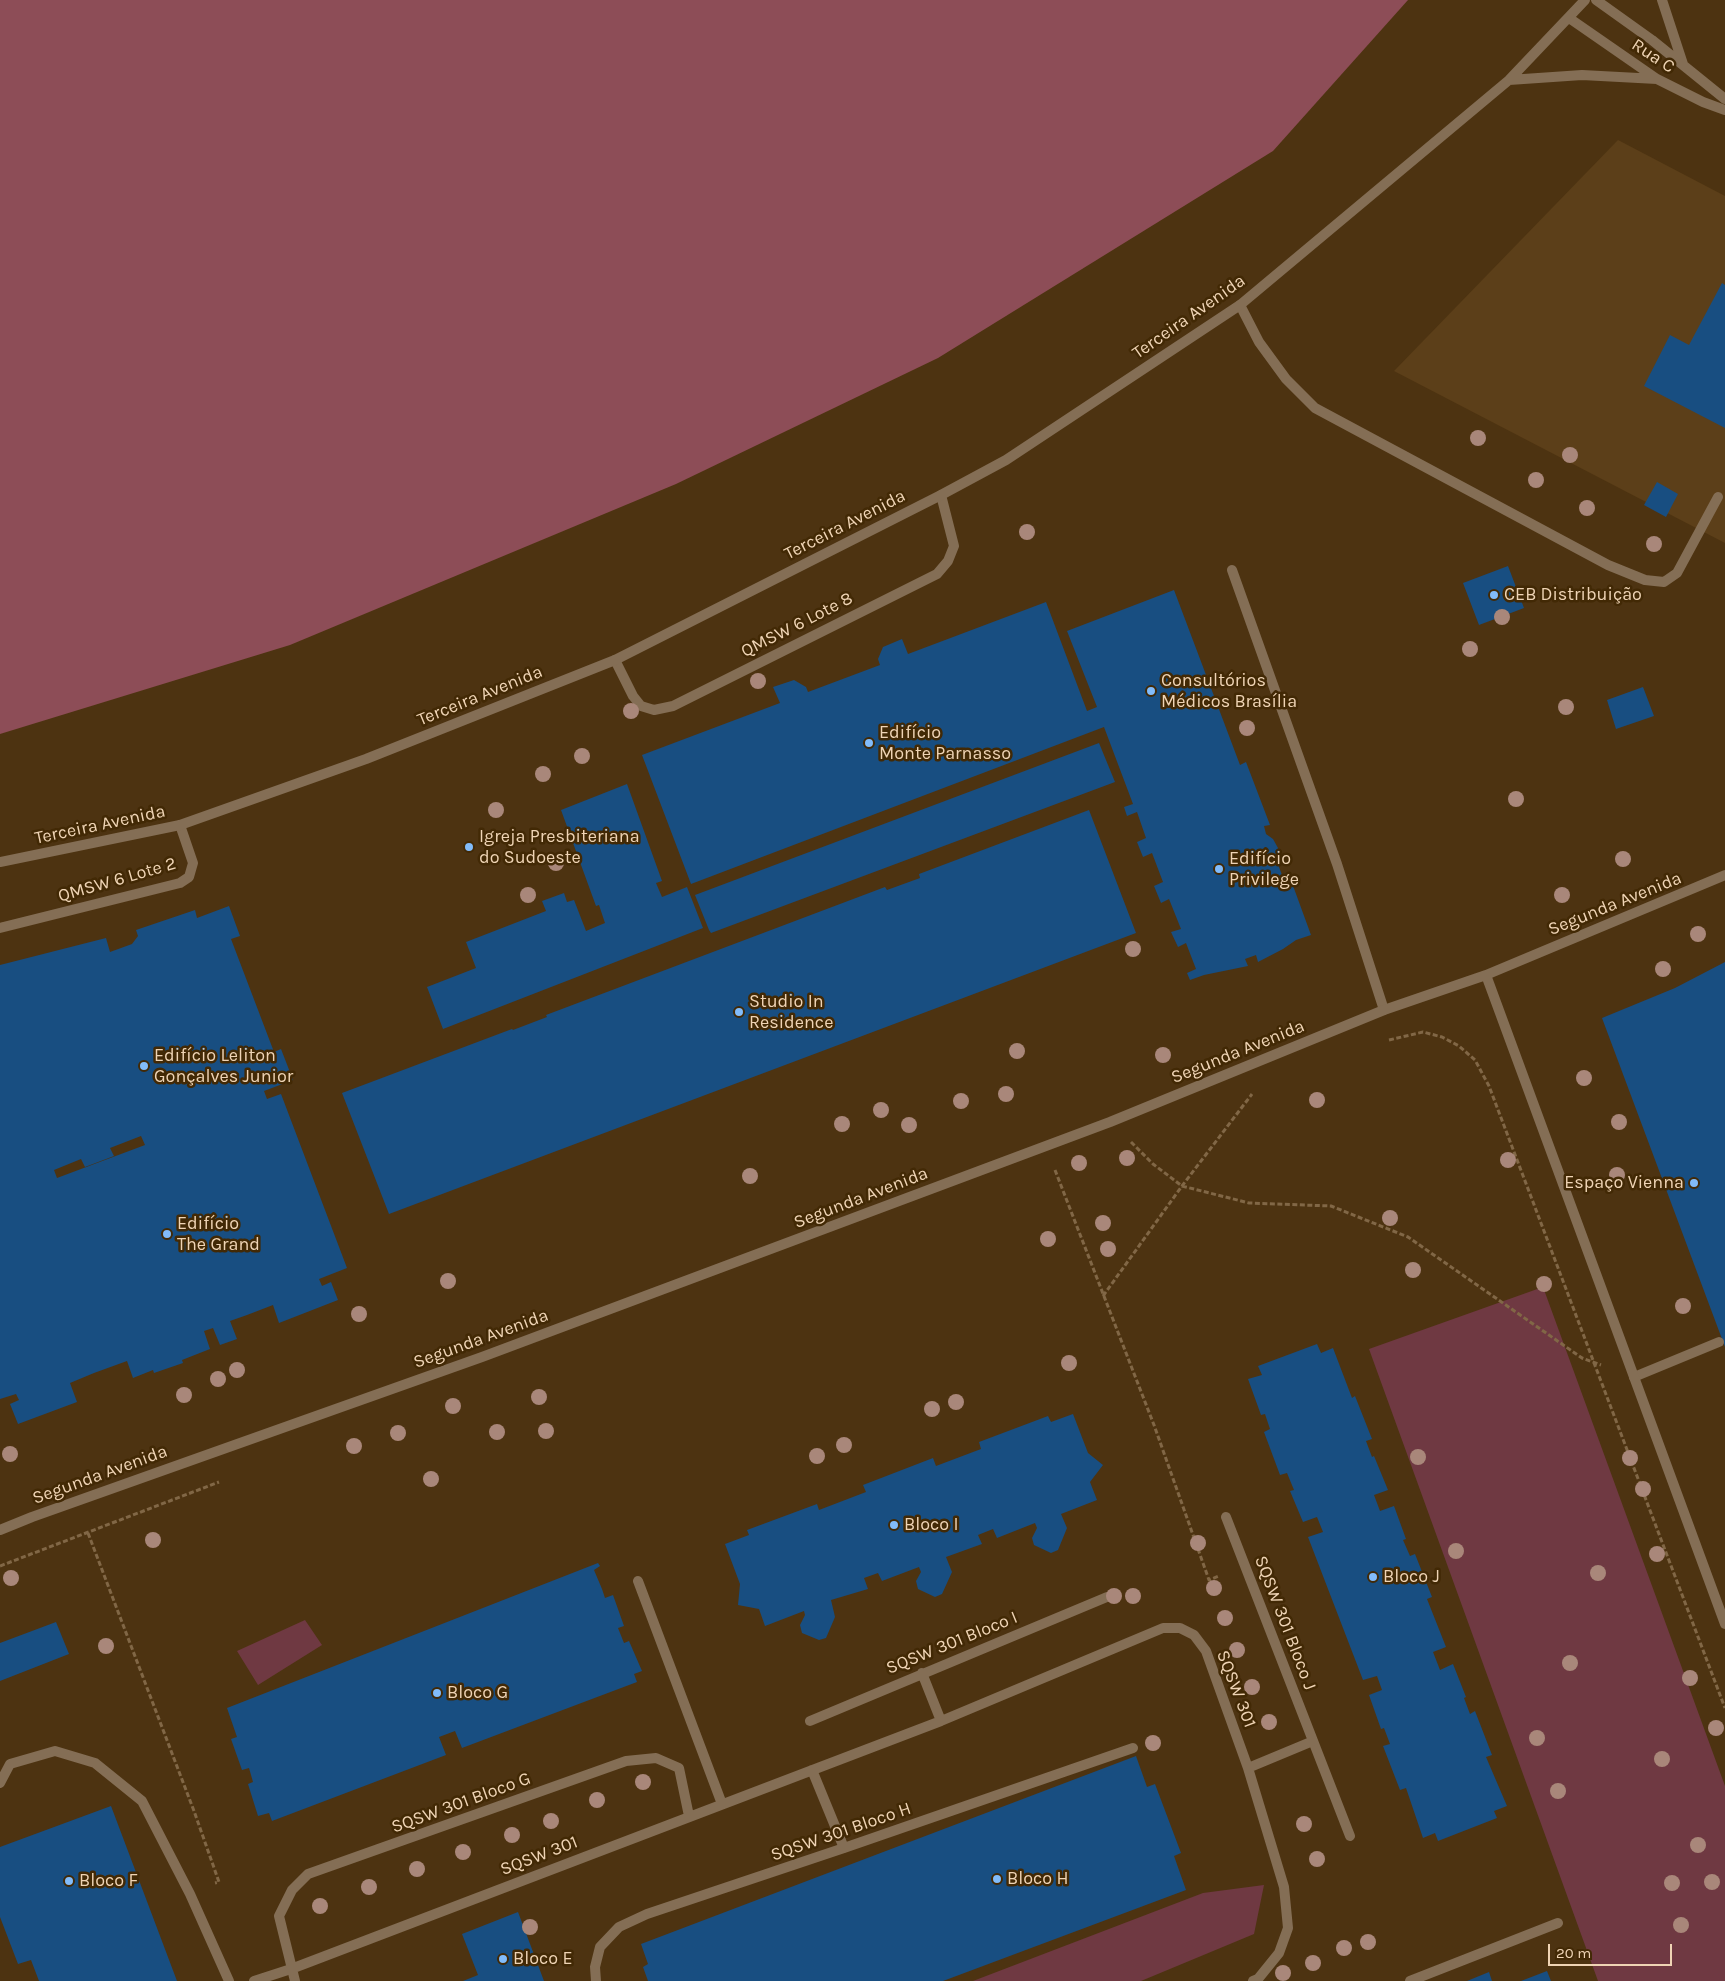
<!DOCTYPE html>
<meta charset="utf-8">
<style>
body{margin:0}
#map{position:relative;width:1725px;height:1981px;overflow:hidden;background:#4d3311;font-family:Karla,sans-serif}
canvas{display:block}
.scale{position:absolute;left:1548px;top:1944px;width:124px;height:22px;box-sizing:border-box;border:2px solid #efd4b5;border-top:0;padding-left:6px;font-size:15px;line-height:18px;white-space:nowrap;color:#efd4b5;-webkit-text-stroke:4px #422905;paint-order:stroke}
</style>
<div id="map">
<canvas width="1725" height="1981"></canvas>
<div class="scale">20 m</div>
</div>
<script>
const context = document.querySelector('canvas').getContext('2d');
context.lineJoin = 'round';
function fill(path, color) {
  context.fillStyle = color;
  context.fill(path, 'evenodd');
}
function toPath(rows) {
  const path = new Path2D();
  for (const r of rows) {
    path.moveTo(r[0], r[1]);
    for (let i = 2; i < r.length; i += 2) path.lineTo(r[i], r[i + 1]);
  }
  return path;
}
function stroke(path, color, width, dash) {
  context.strokeStyle = color;
  context.lineWidth = width;
  context.lineCap = dash ? 'butt' : 'round';
  context.setLineDash(dash || []);
  context.stroke(path);
}
function label(font, color, halo, rows, align = 'center') {
  context.font = font + ' Karla,sans-serif';
  context.lineWidth = 5;
  context.setLineDash([]);
  context.textBaseline = 'middle';
  context.strokeStyle = halo;
  context.fillStyle = color;
  for (const [text, x, y, turn = 0] of rows) {
    context.save();
    context.translate(x, y);
    context.rotate((+turn || 0) * Math.PI / 180);
    context.textAlign = isNaN(turn) ? turn : align;
    if (halo) context.strokeText(text, 0, 0);
    context.fillText(text, 0, 0);
    context.restore();
  }
}
fill(toPath([
 [1618,140,1725,196,1725,543,1394,371]
]), '#5c3f19');
fill(toPath([
 [1543,1287,1725,1786,1725,1981,1598,1981,1369,1349],
 [305,1620,322,1645,258,1685,237,1651],
 [1264,1885,1254,1934,1141,1981,973,1981,1203,1893]
]), '#6f3942');
fill(toPath([
 [0,0,1408,0,1273,151,938,358,676,484,290,645,0,734]
]), '#8d4d57');
fill(toPath([
 [1722,283,1725,285,1725,428,1644,386,1670,335,1689,345],
 [1657,482,1678,494,1666,517,1644,505],
 [1508,566,1524,608,1479,625,1463,583],
 [1174,590,1240,765,1246,762,1270,825,1264,826,1266,834,1273,839,1278,848,1280,857,1279,867,1282,875,1288,872,1311,935,1296,940,1283,949,1258,962,1256,955,1245,959,1248,966,1204,975,1190,980,1187,973,1196,969,1186,943,1178,947,1171,932,1181,929,1169,899,1161,903,1154,886,1163,882,1152,853,1143,857,1137,842,1146,838,1137,812,1127,816,1124,807,1133,804,1104,727,691,884,642,755,780,703,773,687,794,680,806,687,808,692,880,665,878,659,883,647,902,639,908,654,1046,602,1087,711,1097,707,1067,631],
 [1643,687,1654,716,1616,729,1607,700],
 [1099,743,1115,782,711,933,709,930,695,895],
 [627,784,662,881,656,883,662,897,687,887,703,928,443,1029,427,987,476,968,466,942,546,911,542,901,564,893,567,902,574,900,586,931,605,923,599,905,596,906,561,810],
 [1089,810,1136,933,389,1214,342,1093,512,1029,513,1030,547,1017,546,1015,885,887,887,890,920,878,919,874],
 [229,906,240,936,231,939,274,1052,281,1049,293,1080,264,1091,267,1099,281,1094,347,1268,319,1279,322,1286,331,1282,338,1300,279,1323,273,1305,247,1315,230,1321,237,1339,220,1345,213,1328,204,1331,210,1349,182,1360,183,1363,154,1373,153,1370,133,1378,127,1361,94,1373,70,1383,77,1402,18,1424,10,1404,19,1400,16,1394,0,1399,0,965,106,938,110,952,132,944,138,936,136,930,195,910,197,918],
 [141,1136,145,1145,57,1178,54,1170,81,1159,85,1167,114,1156,110,1148],
 [1725,962,1725,1347,1602,1018,1675,988],
 [1317,1344,1321,1353,1333,1348,1352,1398,1355,1396,1372,1439,1366,1441,1372,1457,1374,1456,1388,1490,1374,1495,1380,1511,1394,1506,1406,1539,1403,1540,1410,1556,1415,1554,1432,1597,1427,1599,1446,1647,1433,1652,1440,1670,1453,1664,1466,1697,1464,1698,1470,1714,1475,1711,1492,1755,1486,1757,1507,1806,1494,1811,1497,1818,1438,1841,1435,1833,1423,1838,1406,1788,1400,1790,1383,1746,1390,1744,1384,1728,1381,1729,1369,1695,1382,1690,1377,1676,1363,1680,1308,1537,1323,1532,1317,1517,1303,1522,1290,1491,1294,1490,1287,1473,1280,1475,1264,1432,1270,1429,1265,1414,1261,1415,1248,1379,1262,1375,1258,1366],
 [1073,1414,1088,1453,1103,1465,1090,1482,1097,1500,1061,1514,1067,1528,1058,1550,1051,1553,1034,1545,1032,1538,1037,1528,1035,1523,997,1538,993,1529,978,1535,982,1544,946,1557,952,1572,942,1594,935,1597,918,1589,916,1581,921,1572,919,1567,882,1581,878,1573,864,1578,868,1589,831,1600,835,1617,826,1638,819,1640,802,1633,800,1625,805,1615,804,1611,765,1626,759,1609,738,1605,740,1584,725,1544,749,1535,747,1530,817,1504,819,1510,866,1492,863,1485,933,1458,936,1466,981,1449,979,1442,1048,1416,1051,1422],
 [598,1563,600,1566,594,1570,602,1589,605,1598,613,1595,624,1626,618,1628,624,1643,629,1641,642,1671,634,1674,637,1682,462,1748,455,1731,439,1737,446,1755,272,1821,269,1813,258,1816,248,1784,253,1782,249,1768,242,1770,231,1739,237,1737,227,1708],
 [56,1622,69,1654,0,1681,0,1643],
 [1136,1756,1147,1787,1155,1784,1181,1853,1174,1856,1186,1890,943,1981,648,1981,643,1967,648,1964,641,1944],
 [111,1806,177,1981,39,1981,31,1960,18,1964,0,1917,0,1847],
 [518,1912,544,1981,463,1981,478,1975,462,1934],
 [1547,1971,1551,1981,1521,1981],
 [1489,1972,1492,1981,1467,1981]
]), '#184e81');
stroke(toPath([
 [1389,1040,1423,1032,1442,1037,1459,1046,1475,1060,1489,1086,1725,1708],
 [1131,1142,1153,1164,1182,1186,1249,1203,1331,1206,1408,1237,1582,1358,1601,1365],
 [1055,1170,1154,1425,1209,1580,1219,1576],
 [1103,1296,1182,1186,1252,1094],
 [88,1533,194,1811,219,1882,215,1883],
 [0,1566,219,1482]
]), '#816746', 3, [5, 2.5]);
stroke(toPath([
 [615,660,633,696,641,706,654,710,673,706,937,574,948,561,954,546,941,495],
 [0,928,180,883,189,877,193,863,180,825],
 [1634,1377,1719,1342],
 [0,1783,10,1764,55,1751,95,1763,142,1801,190,1894,229,1981],
 [254,1981,291,1969]
]), '#846e55', 10);
stroke(toPath([
 [1240,305,1259,342,1286,379,1315,408,1608,565,1645,580,1664,582,1677,573,1718,497],
 [1232,570,1337,864,1384,1010],
 [1226,1517,1350,1836],
 [638,1581,722,1804],
 [922,1673,941,1721],
 [810,1721,1107,1597],
 [1248,1768,1313,1741],
 [812,1770,844,1848],
 [291,1969,941,1721,1163,1628,1180,1628,1194,1635,1206,1651,1248,1768,1284,1887,1288,1928,1279,1953,1258,1979,1253,1981],
 [295,1981,279,1916,292,1890,308,1874,626,1761,656,1758,679,1768,689,1816],
 [596,1981,595,1967,600,1947,619,1927,647,1914,844,1848,1133,1748],
 [1410,1981,1558,1923]
]), '#846e55', 10);
stroke(toPath([
 [1596,0,1652,40,1725,99],
 [1662,0,1683,64],
 [1569,18,1657,79,1703,102,1725,110],
 [1509,80,1582,75,1657,79],
 [0,862,180,825,366,759,615,660,941,495,1006,460,1240,305,1509,80,1585,0],
 [1486,975,1725,1624],
 [0,1530,32,1517,482,1357,1110,1122,1384,1010,1486,975,1725,875]
]), '#846e55', 10);
context.fillStyle = '#a9877a';
for (const [x, y] of [
 [1478,438],
 [1570,455],
 [1536,480],
 [1587,508],
 [1027,532],
 [1654,544],
 [1502,617],
 [1470,649],
 [758,681],
 [1566,707],
 [631,711],
 [1247,728],
 [582,756],
 [543,774],
 [1516,799],
 [496,810],
 [1623,859],
 [556,863],
 [528,895],
 [1562,895],
 [1698,934],
 [1133,949],
 [1663,969],
 [1017,1051],
 [1163,1055],
 [1584,1078],
 [1006,1094],
 [1317,1100],
 [961,1101],
 [881,1110],
 [1619,1122],
 [842,1124],
 [909,1125],
 [1127,1158],
 [1508,1160],
 [1079,1163],
 [1617,1175],
 [750,1176],
 [1390,1218],
 [1103,1223],
 [1048,1239],
 [1108,1249],
 [1413,1270],
 [448,1281],
 [1544,1284],
 [1683,1306],
 [359,1314],
 [1069,1363],
 [237,1370],
 [218,1379],
 [184,1395],
 [539,1397],
 [956,1402],
 [453,1406],
 [932,1409],
 [546,1431],
 [497,1432],
 [398,1433],
 [844,1445],
 [354,1446],
 [10,1454],
 [817,1456],
 [1418,1457],
 [1630,1458],
 [431,1479],
 [1643,1489],
 [153,1540],
 [1198,1543],
 [1456,1551],
 [1657,1554],
 [1598,1573],
 [11,1578],
 [1214,1588],
 [1114,1596],
 [1133,1596],
 [1225,1618],
 [106,1646],
 [1237,1650],
 [1570,1663],
 [1690,1678],
 [1252,1687],
 [1269,1722],
 [1716,1728],
 [1537,1738],
 [1153,1743],
 [1662,1759],
 [643,1782],
 [1558,1791],
 [597,1800],
 [551,1821],
 [1304,1824],
 [512,1835],
 [1698,1845],
 [463,1852],
 [1317,1859],
 [417,1869],
 [1712,1882],
 [1672,1883],
 [369,1887],
 [320,1906],
 [1681,1925],
 [530,1927],
 [1368,1942],
 [1344,1948],
 [1313,1963],
 [1283,1973]
]) {
  context.beginPath();
  context.arc(x, y, 8, 0, 2 * Math.PI);
  context.fill();
}
for (const [x, y, r, color] of [
 [1494,595,5,"#82bcfa"],
 [1151,691,5,"#82bcfa"],
 [869,743,5,"#82bcfa"],
 [469,847,5,"#82bcfa"],
 [1219,869,5,"#82bcfa"],
 [739,1012,5,"#82bcfa"],
 [144,1066,5,"#82bcfa"],
 [1694,1183,5,"#82bcfa"],
 [167,1234,5,"#82bcfa"],
 [894,1525,5,"#82bcfa"],
 [1373,1577,5,"#82bcfa"],
 [437,1693,5,"#82bcfa"],
 [997,1879,5,"#82bcfa"],
 [69,1881,5,"#82bcfa"],
 [503,1959,5,"#82bcfa"]
]) {
  const dot = new Path2D();
  dot.arc(x, y, r, 0, 2 * Math.PI);
  context.fillStyle = color;
  context.fill(dot);
  stroke(dot, '#422905', 2);
}
label('18px', '#efd4b5', '#422905', [
 ["Rua C",1653,56,33],
 ["Terceira Avenida",1189,317,-35],
 ["Terceira Avenida",845,525,-27],
 ["QMSW 6 Lote 8",797,625,-27],
 ["Terceira Avenida",480,696,-22],
 ["Terceira Avenida",100,825,-12],
 ["QMSW 6 Lote 2",117,880,-16],
 ["Segunda Avenida",1615,904,-22],
 ["Segunda Avenida",1238,1052,-22],
 ["Segunda Avenida",861,1198,-21],
 ["Segunda Avenida",481,1339,-20],
 ["Segunda Avenida",100,1475,-20],
 ["SQSW 301 Bloco J",1285,1623,69],
 ["SQSW 301 Bloco I",952,1643,-22],
 ["SQSW 301",1236,1689,69],
 ["SQSW 301 Bloco G",461,1803,-20],
 ["SQSW 301 Bloco H",841,1832,-19],
 ["SQSW 301",539,1856,-21]
]);
label('18px', '#efd4b5', '#422905', [
 ["CEB Distribuição",1504,595],
 ["Consultórios",1161,681],
 ["Médicos Brasília",1161,702],
 ["Edifício",879,733],
 ["Monte Parnasso",879,754],
 ["Igreja Presbiteriana",479,837],
 ["do Sudoeste",479,858],
 ["Edifício",1229,859],
 ["Privilege",1229,880],
 ["Studio In",749,1002],
 ["Residence",749,1023],
 ["Edifício Leliton",154,1056],
 ["Gonçalves Junior",154,1077],
 ["Espaço Vienna",1684,1183,"right"],
 ["Edifício",177,1224],
 ["The Grand",177,1245],
 ["Bloco I",904,1525],
 ["Bloco J",1383,1577],
 ["Bloco G",447,1693],
 ["Bloco H",1007,1879],
 ["Bloco F",79,1881],
 ["Bloco E",513,1959]
], 'left');
</script>
